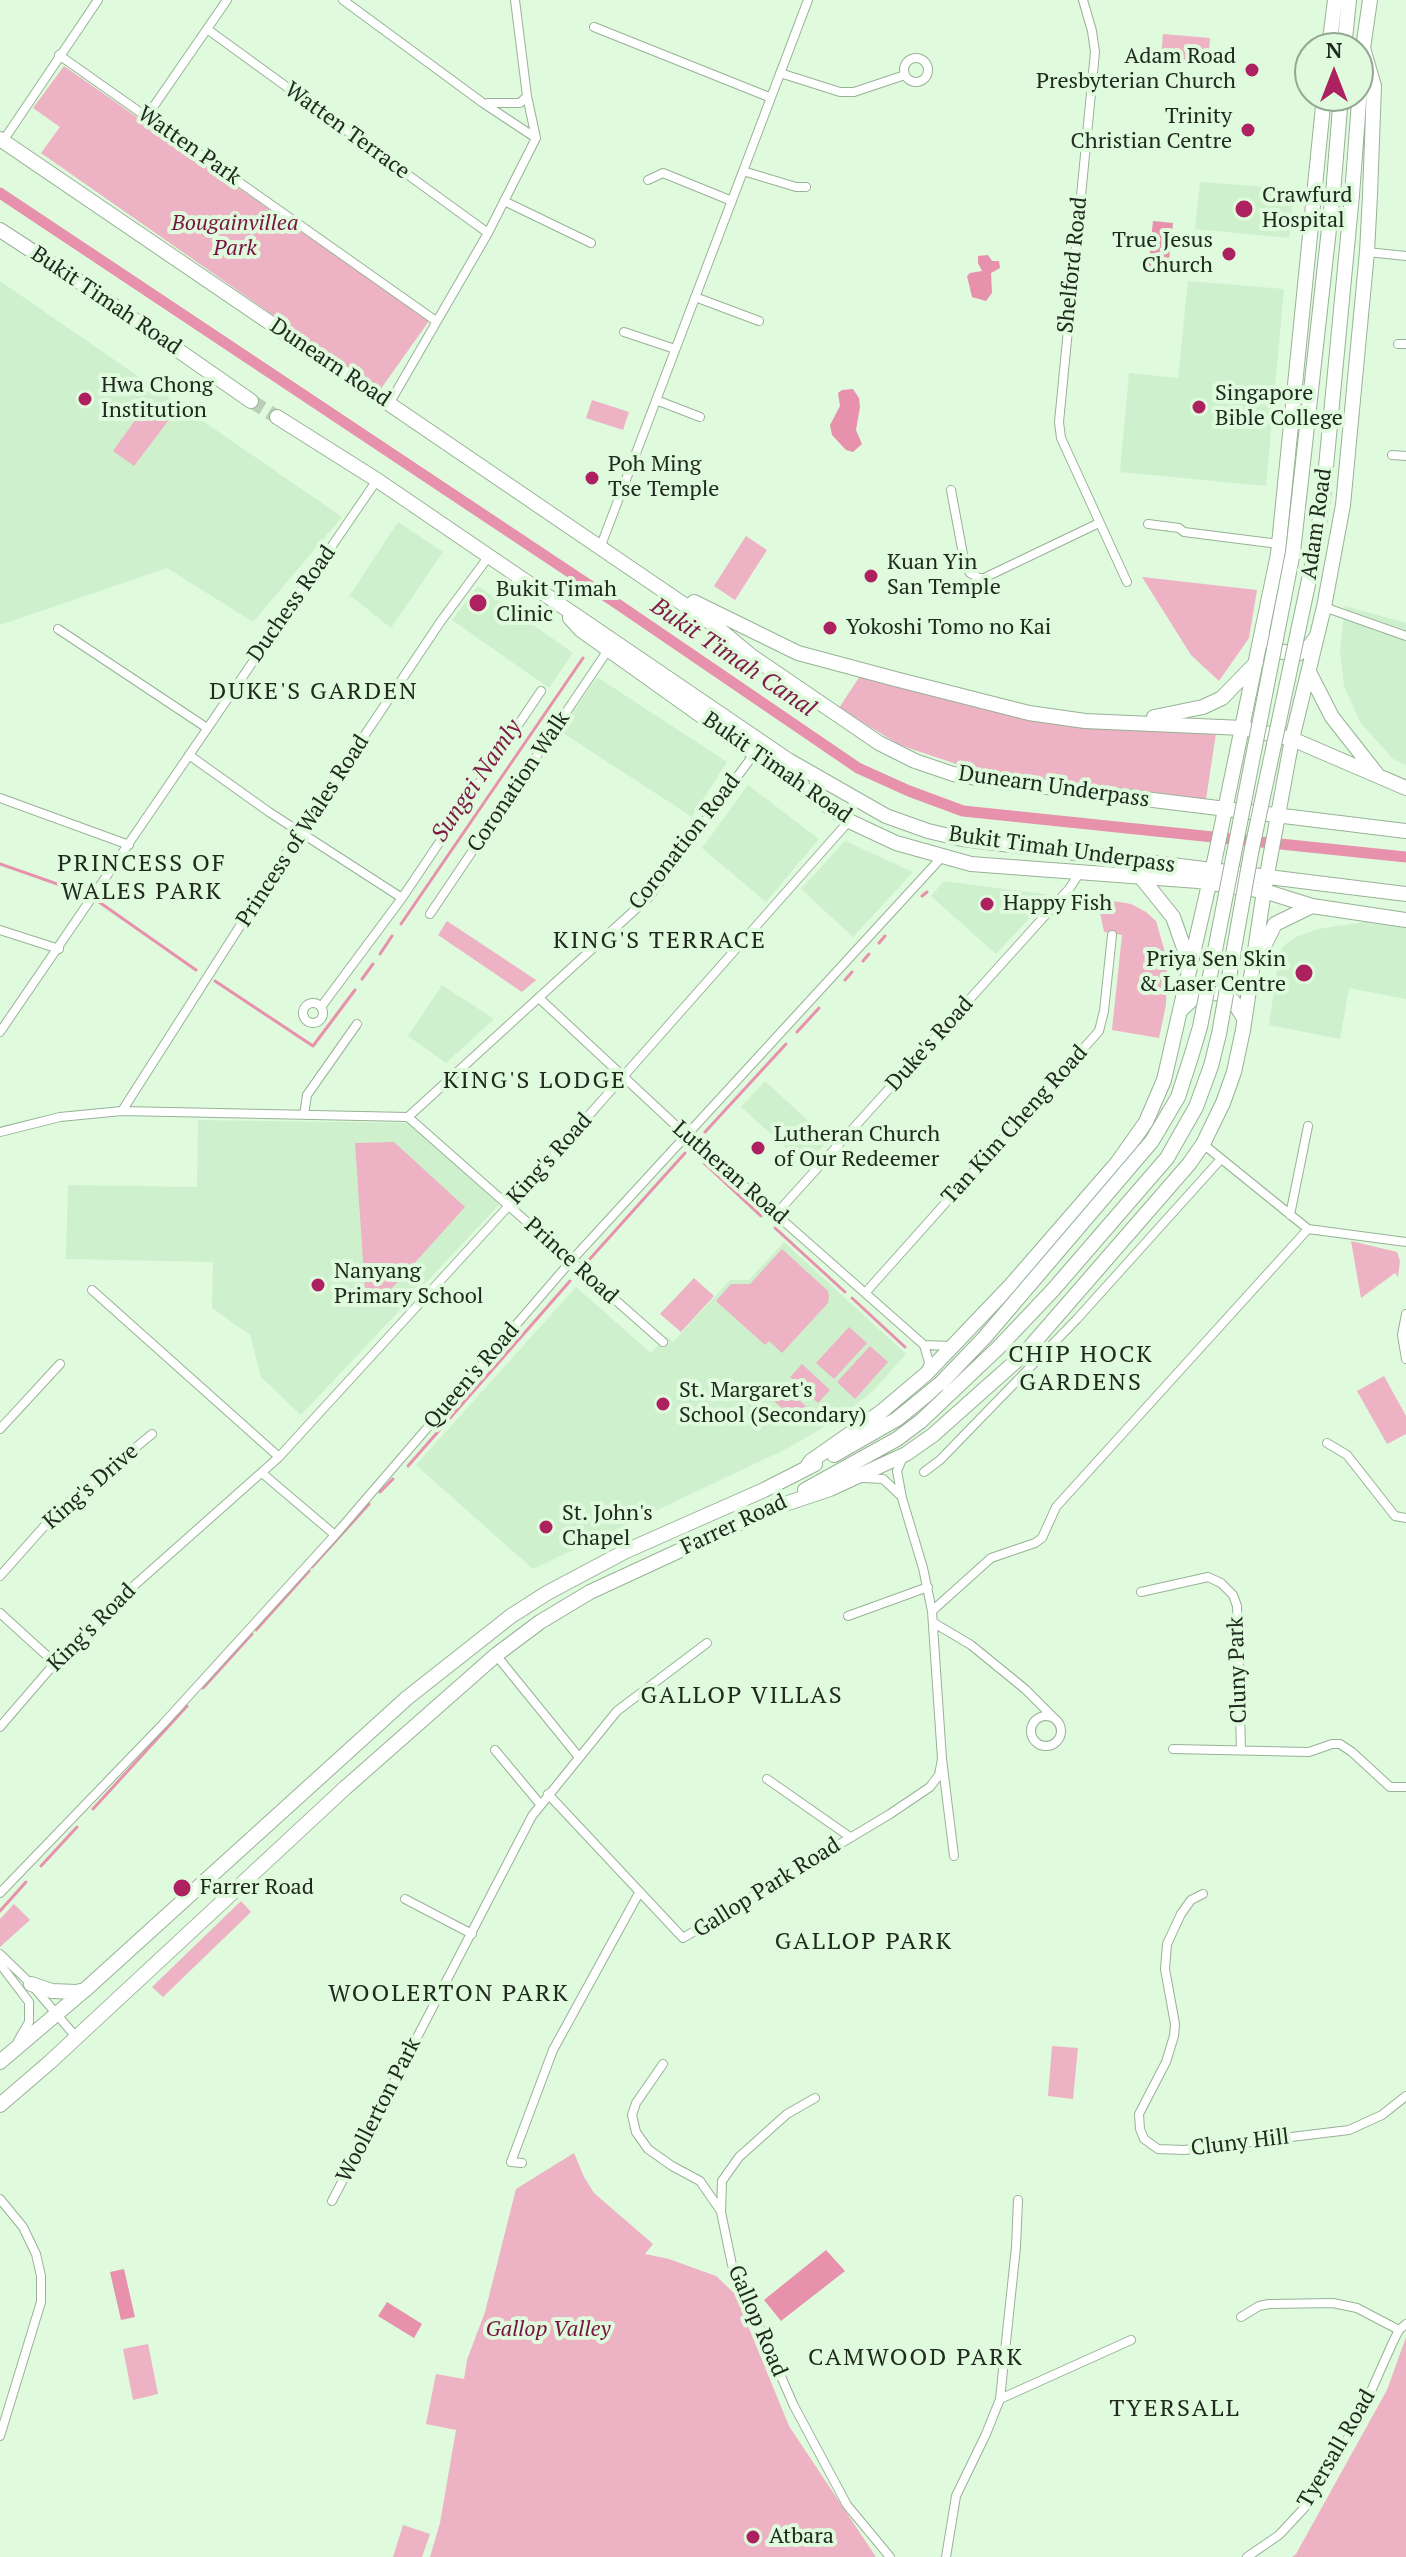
<!DOCTYPE html>
<style>
body{margin:0}
#map{position:relative;width:1406px;height:2557px;overflow:hidden;background:#dffadd;font-family:"PT Serif",serif}
canvas{display:block}
.north{position:absolute;left:1294px;top:32px;width:80px;height:80px;box-sizing:border-box;background:#dffadd;border:2px solid #93a791;border-radius:50%;rotate:0deg;font-size:22px;font-weight:700;line-height:32px;text-align:center;color:#202a1f}
.north::after{content:'';display:block;margin:auto;width:28px;height:36px;background:#ad2160;clip-path:polygon(50% 0,100% 100%,50% 72%,0 100%)}
</style>
<div id="map">
<canvas width="1406" height="2557"></canvas>
<div class="north">N</div>
</div>
<script>
const context = document.querySelector('canvas').getContext('2d');
context.lineJoin = 'round';
function fill(path, color) {
  context.fillStyle = color;
  context.fill(path, 'evenodd');
}
function toPath(rows) {
  const path = new Path2D();
  for (const r of rows) {
    if (r.length === 3) {
      path.moveTo(r[0] + r[2], r[1]);
      path.arc(r[0], r[1], r[2], 0, 2 * Math.PI);
      continue;
    }
    path.moveTo(r[0], r[1]);
    for (let i = 2; i < r.length; i += 2) path.lineTo(r[i], r[i + 1]);
  }
  return path;
}
function stroke(path, color, width, dash) {
  context.strokeStyle = color;
  context.lineWidth = width;
  context.lineCap = dash ? 'butt' : 'round';
  context.setLineDash(dash || []);
  context.stroke(path);
}
function label(font, color, halo, rows, align = 'center') {
  context.font = font + ' "PT Serif",serif';
  context.lineWidth = 8;
  context.setLineDash([]);
  context.textBaseline = 'middle';
  context.strokeStyle = halo;
  context.fillStyle = color;
  for (const [text, x, y, turn = 0] of rows) {
    context.save();
    context.translate(x, y);
    context.rotate((+turn || 0) * Math.PI / 180);
    context.textAlign = isNaN(turn) ? turn : align;
    if (halo) context.strokeText(text, 0, 0);
    context.fillText(text, 0, 0);
    context.restore();
  }
}
fill(toPath([
 [1200,182,1294,189,1289,238,1195,229],
 [0,281,342,517,253,622,167,568,0,625],
 [1188,281,1284,289,1266,486,1120,472,1129,373,1178,378],
 [398,522,443,552,391,628,351,596,348,598],
 [478,586,573,653,549,688,452,620],
 [1345,606,1406,623,1406,765,1393,759,1360,722,1344,686,1340,651],
 [597,677,727,762,692,817,560,731],
 [748,785,819,839,766,902,702,848],
 [845,841,913,872,853,937,801,889],
 [944,881,1051,895,996,954,931,896],
 [1364,922,1406,928,1406,999,1349,988,1340,1039,1269,1025,1280,951,1287,943,1296,937,1318,929],
 [442,985,494,1019,446,1063,408,1036],
 [765,1081,829,1140,805,1165,741,1107],
 [198,1120,411,1123,499,1205,301,1415,261,1377,250,1335,212,1308,213,1262,66,1259,68,1185,197,1187],
 [784,1242,906,1354,874,1390,838,1419,788,1448,533,1569,416,1465,576,1287,651,1353,666,1336,673,1342,730,1280,749,1280]
]), '#cff0cd');
fill(toPath([
 [1163,34,1210,38,1208,64,1161,60],
 [64,66,429,321,380,390,41,153,60,127,33,108],
 [592,400,629,412,623,430,586,418],
 [146,405,168,421,134,466,113,451],
 [746,536,767,550,735,600,714,586],
 [1142,577,1257,590,1249,638,1219,681,1191,655],
 [860,676,1029,719,1216,733,1206,799,971,769,900,745,839,708],
 [1091,897,1131,904,1146,912,1156,921,1167,959,1166,1005,1159,1038,1112,1030,1122,935,1104,932,1100,913,1079,910],
 [447,921,536,980,522,992,438,935],
 [394,1142,465,1207,375,1307,366,1304,355,1143],
 [1351,1241,1397,1252,1400,1261,1398,1277,1395,1273,1361,1298],
 [782,1249,828,1291,829,1297,828,1303,782,1353,769,1341,765,1345,716,1301,731,1284,750,1284],
 [694,1278,714,1296,681,1332,660,1314],
 [849,1327,867,1343,834,1379,816,1363],
 [870,1346,888,1362,855,1399,837,1382],
 [802,1364,830,1390,818,1403,790,1377],
 [1384,1376,1406,1416,1406,1434,1387,1444,1357,1391],
 [783,1385,811,1411,799,1424,771,1398],
 [241,1901,251,1912,163,1997,152,1987],
 [14,1904,30,1920,0,1947,0,1919],
 [1052,2046,1078,2048,1073,2099,1048,2096],
 [574,2153,584,2177,594,2193,653,2244,645,2254,669,2259,716,2276,735,2294,789,2426,876,2557,430,2557,440,2523,456,2430,426,2424,436,2374,464,2379,467,2360,485,2312,516,2189],
 [1406,2337,1406,2557,1292,2557,1296,2554,1387,2390],
 [148,2344,158,2394,133,2400,123,2349],
 [403,2525,430,2534,422,2557,393,2557]
]), '#edb2c4');
fill(toPath([
 [1153,221,1173,223,1168,270,1148,268],
 [988,255,992,261,999,261,1000,268,991,273,992,293,986,301,972,297,967,276,970,273,982,271,978,263,978,256],
 [853,389,859,398,860,407,856,430,862,444,853,452,846,450,832,435,830,425,840,406,838,393,842,390],
 [826,2250,845,2271,781,2321,764,2300],
 [124,2269,135,2317,121,2320,110,2272],
 [387,2302,422,2324,414,2338,378,2316]
]), '#e791ac');
stroke(toPath([
 [0,864,83,893],
 [922,896,927,892],
 [99,902,196,970],
 [401,924,583,658],
 [879,943,885,936],
 [380,954,392,936],
 [863,961,869,954],
 [362,979,373,964],
 [845,980,852,972],
 [215,981,313,1046,355,990],
 [797,1032,819,1008],
 [705,1132,786,1044],
 [704,1163,761,1216],
 [775,1228,845,1292],
 [588,1261,685,1153],
 [852,1298,905,1347],
 [408,1466,570,1281],
 [380,1492,393,1479],
 [312,1567,369,1504],
 [256,1630,309,1571],
 [203,1688,252,1634],
 [93,1809,187,1706],
 [41,1866,77,1827],
 [0,1911,26,1882]
]), '#e791ac', 3);
stroke(toPath([
 [0,193,619,605,858,768,909,791,963,811,1406,857]
]), '#e791ac', 11);
stroke(toPath([
 [251,401,277,417]
]), '#b9d0b7', 14, [14, 7]);
const minor = toPath([
 [343,0,483,103,536,138],
 [1083,0,1092,31,1095,52,1059,422,1061,438,1127,582],
 [594,27,769,97],
 [207,29,488,233],
 [59,55,436,321],
 [916,70,12],
 [780,73,840,92,854,92,905,75],
 [488,103,520,103,527,96],
 [147,116,227,0],
 [3,141,98,0],
 [1086,141,1135,144],
 [743,171,796,187,806,187],
 [648,180,663,173,732,201],
 [504,201,591,243],
 [1367,252,1406,256],
 [695,297,759,321],
 [624,332,675,349],
 [1398,344,1406,344],
 [656,400,700,417],
 [389,404,488,233,536,138,527,96,515,0],
 [1392,455,1406,456],
 [951,490,965,565,970,573,979,578,984,578,1099,523],
 [1148,524,1179,528,1184,532,1279,544],
 [600,548,808,0],
 [1324,607,1406,636],
 [58,629,207,728],
 [189,755,269,812,402,898],
 [0,798,129,845],
 [430,914,608,650],
 [0,930,59,949],
 [539,998,686,1135,924,1345,929,1362,927,1369],
 [313,1013,10],
 [321,1007,402,898,541,691],
 [0,1032,377,480],
 [122,1111,300,832,441,621,489,556],
 [304,1115,307,1095,357,1024],
 [408,1117,663,1342],
 [0,1132,60,1117,122,1111,408,1117,649,897,754,754],
 [1203,1144,1308,1229,1406,1242],
 [776,1214,1069,889,1081,871],
 [1290,1215,1308,1126],
 [92,1290,279,1457],
 [866,1292,1099,1031,1104,1011,1112,935],
 [1406,1314,1402,1335,1406,1359],
 [924,1345,951,1346],
 [0,1429,60,1364],
 [1327,1443,1347,1455,1395,1516,1406,1518],
 [903,1457,897,1471,902,1498,923,1568,932,1611,942,1759,954,1856],
 [924,1472,940,1460,1077,1319,1221,1159],
 [262,1473,335,1535],
 [863,1478,883,1479,899,1494],
 [0,1576,56,1513,152,1434],
 [1141,1592,1208,1577,1221,1583,1233,1595,1237,1606,1241,1749],
 [932,1611,991,1558,1035,1543,1042,1538,1056,1507,1308,1229],
 [0,1613,55,1663],
 [848,1616,928,1587],
 [934,1623,971,1645,1025,1689,1055,1719],
 [496,1655,578,1756],
 [1046,1731,15],
 [0,1727,55,1663,119,1599,279,1457,514,1200,849,821],
 [1173,1749,1309,1752,1332,1744,1340,1744,1352,1752,1390,1787,1406,1787],
 [495,1750,540,1804],
 [767,1779,850,1837],
 [548,1794,683,1938,890,1814,930,1787,939,1775,942,1759],
 [0,1893,163,1724,335,1535,571,1261,941,858],
 [1203,1894,1191,1900,1181,1914,1167,1944,1165,1969,1175,2024,1174,2036,1166,2062,1139,2114,1140,2129,1144,2139,1158,2149,1184,2150,1349,2130,1382,2115,1406,2096],
 [405,1899,472,1934],
 [0,1954,31,1984,76,2037],
 [0,1964,29,2002,29,2022,18,2041],
 [663,2064,636,2103,632,2115,636,2132,648,2149,672,2166,700,2181,720,2210],
 [815,2098,787,2114,739,2157,722,2181,721,2212,732,2265,794,2406,847,2505,890,2557],
 [522,2163,511,2162,553,2050,639,1893],
 [0,2199,23,2227,36,2254,41,2276,41,2302,0,2436],
 [332,2201,532,1816,617,1711,707,1643],
 [1241,2317,1259,2306,1269,2304,1333,2303,1357,2308,1399,2330],
 [1000,2399,1131,2340],
 [946,2557,956,2496,986,2434,1000,2399,1016,2247,1018,2200],
 [1247,2557,1279,2535,1307,2505,1356,2425,1392,2344,1399,2330,1406,2324]
]);
const trunk = toPath([
 [1329,48,1335,0],
 [1344,48,1349,0],
 [0,139,714,625,750,655,879,743,915,761,953,774,990,780,1406,831],
 [1333,193,1341,96],
 [1352,195,1363,48,1370,0],
 [0,230,80,282,251,401],
 [277,417,377,480,788,760,886,816,928,831,962,839,1406,894],
 [694,602,798,653,899,680,1029,713,1085,721,1243,728,1292,739,1406,788],
 [570,618,581,630,849,821,896,843,971,864,1198,881,1264,891,1312,906,1406,920],
 [1269,639,1277,651,1297,654,1308,648,1317,636],
 [1309,672,1332,717,1376,773],
 [1154,717,1203,707,1222,698,1256,663],
 [1140,876,1173,917,1190,965],
 [1258,958,1275,924,1312,906],
 [1182,1009,1198,994,1218,993,1233,1001,1244,1018],
 [834,1455,897,1419,940,1384],
 [807,1467,811,1461,881,1412,926,1374,1011,1285,1117,1163,1146,1122,1164,1080,1215,858,1278,554,1324,96],
 [805,1490,897,1439,921,1421],
 [770,1509,830,1489,906,1454,933,1435,1024,1354,1189,1164,1203,1144,1223,1103,1234,1072,1243,1030,1264,891,1292,739,1324,607,1343,505,1367,252,1370,195,1374,86,1363,48],
 [31,1984,52,1991,76,1992,85,1990],
 [0,2062,86,1989,407,1698,511,1616,547,1593,626,1551,764,1490,815,1464],
 [0,2105,50,2062,345,1788,496,1655,540,1622,590,1592,776,1506]
]);
stroke(minor, '#98b296', 10);
stroke(trunk, '#98b296', 16);
stroke(minor, '#fff', 8);
stroke(trunk, '#fff', 14);
const trunkBridge = toPath([
 [940,1384,985,1337,1152,1141,1178,1097,1191,1057,1200,1027,1293,552,1333,193],
 [921,1421,998,1348,1053,1290,1167,1158,1196,1107,1211,1066,1219,1034,1251,853,1314,556,1323,498,1352,195]
]);
stroke(trunkBridge, '#98b296', 16, []);
stroke(trunkBridge, '#fff', 14);
for (const [x, y, r, color] of [
 [1252,70,8,"#ad2160"],
 [1248,130,8,"#ad2160"],
 [1244,209,10,"#ad2160"],
 [1229,254,8,"#ad2160"],
 [85,399,8,"#ad2160"],
 [1199,407,8,"#ad2160"],
 [592,478,8,"#ad2160"],
 [871,576,8,"#ad2160"],
 [478,603,10,"#ad2160"],
 [830,628,8,"#ad2160"],
 [987,904,8,"#ad2160"],
 [1304,973,10,"#ad2160"],
 [758,1148,8,"#ad2160"],
 [318,1285,8,"#ad2160"],
 [663,1404,8,"#ad2160"],
 [546,1527,8,"#ad2160"],
 [182,1888,10,"#ad2160"],
 [753,2537,8,"#ad2160"]
]) {
  const dot = new Path2D();
  dot.arc(x, y, r, 0, 2 * Math.PI);
  context.fillStyle = color;
  context.fill(dot);
  stroke(dot, '#dffadd', 3);
}
label('22px', '#202a1f', '#dffadd', [
 ["Adam Road",1236,57,"right"],
 ["Presbyterian Church",1236,82,"right"],
 ["Trinity",1232,117,"right"],
 ["Christian Centre",1232,142,"right"],
 ["Crawfurd",1262,196],
 ["Hospital",1262,221],
 ["True Jesus",1213,241,"right"],
 ["Church",1213,266,"right"],
 ["Hwa Chong",101,386],
 ["Institution",101,411],
 ["Singapore",1215,394],
 ["Bible College",1215,419],
 ["Poh Ming",608,465],
 ["Tse Temple",608,490],
 ["Kuan Yin",887,563],
 ["San Temple",887,588],
 ["Bukit Timah",496,590],
 ["Clinic",496,615],
 ["Yokoshi Tomo no Kai",846,628],
 ["Happy Fish",1003,904],
 ["Priya Sen Skin",1286,960,"right"],
 ["& Laser Centre",1286,985,"right"],
 ["Lutheran Church",774,1135],
 ["of Our Redeemer",774,1160],
 ["Nanyang",334,1272],
 ["Primary School",334,1297],
 ["St. Margaret's",679,1391],
 ["School (Secondary)",679,1416],
 ["St. John's",562,1514],
 ["Chapel",562,1539],
 ["Farrer Road",200,1888],
 ["Atbara",769,2537]
], 'left');
label('22px', '#202a1f', '#dffadd', [
 ["Watten Terrace",347,131,36],
 ["Watten Park",189,146,35],
 ["Shelford Road",1073,265,-84],
 ["Bukit Timah Road",106,301,34],
 ["Dunearn Road",330,363,34],
 ["Adam Road",1317,524,-82],
 ["Duchess Road",292,604,-55],
 ["Bukit Timah Road",777,768,35],
 ["Coronation Walk",519,782,-56],
 ["Dunearn Underpass",1054,787,8],
 ["Princess of Wales Road",303,831,-57],
 ["Coronation Road",685,842,-52],
 ["Bukit Timah Underpass",1062,850,8],
 ["Duke's Road",930,1044,-48],
 ["Tan Kim Cheng Road",1015,1125,-48],
 ["King's Road",550,1159,-48],
 ["Lutheran Road",730,1173,41],
 ["Prince Road",571,1261,42],
 ["Queen's Road",472,1376,-49],
 ["King's Drive",91,1487,-41],
 ["Farrer Road",734,1525,-25],
 ["King's Road",92,1628,-45],
 ["Cluny Park",1238,1670,-92],
 ["Gallop Park Road",767,1888,-32],
 ["Woollerton Park",379,2110,-63],
 ["Cluny Hill",1240,2143,-7],
 ["Gallop Road",757,2321,67],
 ["Tyersall Road",1337,2449,-60]
]);
label('italic 22px', '#791442', '#dffadd', [
 ["Bougainvillea",235,224],
 ["Park",235,249],
 ["Gallop Valley",548,2330]
]);
label('italic 24px', '#7f1b47', '#dffadd', [
 ["Bukit Timah Canal",733,658,34],
 ["Sungei Namly",477,781,-56]
]);
context.letterSpacing = '2px';
label('24px', '#202a1f', '#dffadd', [
 ["DUKE'S GARDEN",314,692],
 ["PRINCESS OF",142,864],
 ["WALES PARK",142,892],
 ["KING'S TERRACE",660,941],
 ["KING'S LODGE",535,1081],
 ["CHIP HOCK",1081,1355],
 ["GARDENS",1081,1383],
 ["GALLOP VILLAS",742,1696],
 ["GALLOP PARK",864,1942],
 ["WOOLERTON PARK",449,1994],
 ["CAMWOOD PARK",916,2358],
 ["TYERSALL",1175,2409]
]);
context.letterSpacing = '0px';
</script>
